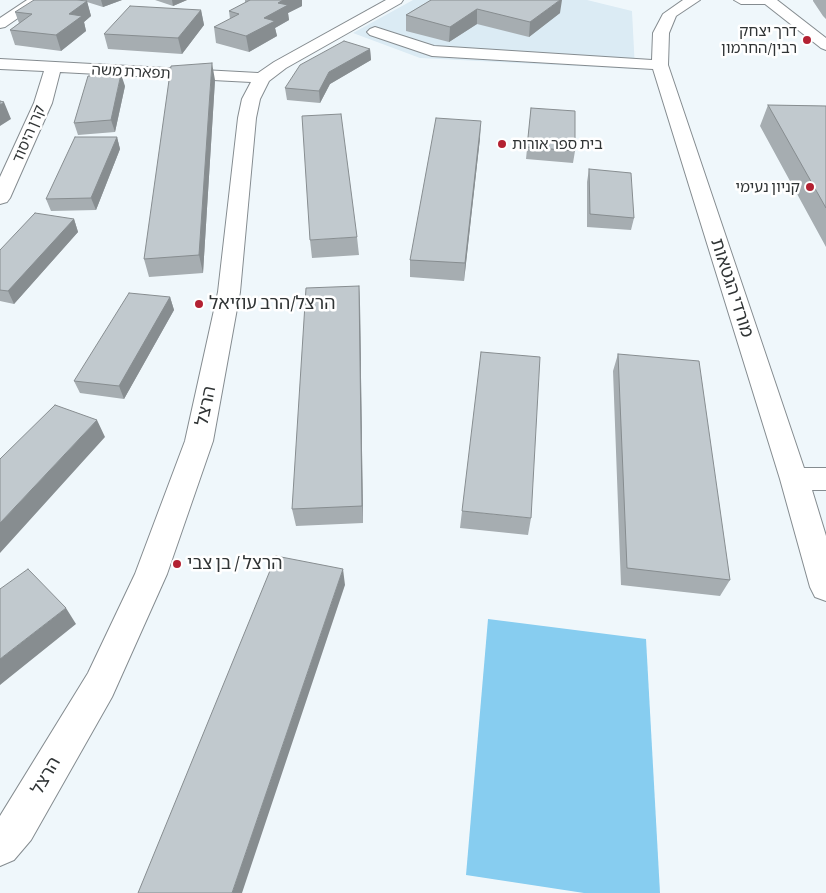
<!DOCTYPE html>
<meta charset="utf-8">
<style>
body{margin:0}
canvas{display:block;background:#eff7fb}
</style>
<canvas width="826" height="893"></canvas>
<script>
const context = document.querySelector('canvas').getContext('2d');
context.lineJoin = 'round';
function fill(path, color) {
  context.fillStyle = color;
  context.fill(path, 'evenodd');
}
function toPath(rows) {
  const path = new Path2D();
  for (const r of rows) {
    path.moveTo(r[0], r[1]);
    for (let i = 2; i < r.length; i += 2) path.lineTo(r[i], r[i + 1]);
  }
  return path;
}
function stroke(path, color, width, dash) {
  context.strokeStyle = color;
  context.lineWidth = width;
  context.lineCap = dash ? 'butt' : 'round';
  context.setLineDash(dash || []);
  context.stroke(path);
}
function label(font, color, halo, rows, align = 'center') {
  context.font = font + ' "Alegreya Sans","Noto Sans Hebrew",sans-serif';
  context.lineWidth = 5;
  context.setLineDash([]);
  context.textBaseline = 'middle';
  context.strokeStyle = halo;
  context.fillStyle = color;
  for (const [text, x, y, turn = 0] of rows) {
    context.save();
    context.translate(x, y);
    context.rotate((+turn || 0) * Math.PI / 180);
    context.textAlign = isNaN(turn) ? turn : align;
    if (halo) context.strokeText(text, 0, 0);
    context.fillText(text, 0, 0);
    context.restore();
  }
}
fill(toPath([
 [413,0,587,0,632,11,635,69,420,58,353,33]
]), '#dbebf4');
fill(toPath([
 [488,619,646,639,660,893,584,893,466,875]
]), '#87cdf0');
const minor = toPath([
 [27,0,44,0,5,27,0,28,0,18,27,0],
 [386,0,403,0,401,3,286,68,269,81,260,99,256,118,240,292,213,441,167,574,112,697,31,840,14,860,0,866,0,816,88,673,135,574,185,441,218,292,238,118,242,99,251,82,60,72,52,103,10,198,7,202,0,204,0,177,34,103,44,71,0,69,0,59,258,73,274,62,386,0],
 [683,0,700,0,676,16,669,33,668,65,804,468,826,468,826,490,812,490,826,536,826,601,815,597,810,587,780,479,653,69,432,56,370,35,367,32,370,29,375,27,434,46,652,60,653,33,663,14,683,0],
 [734,0,777,0,826,38,826,50,821,48,765,4,741,4,734,0]
]);
stroke(minor, '#858c90', 2);
fill(minor, '#fff');
fill(toPath([
 [83,0,122,0,103,7,87,2,91,16,84,22,86,31,61,51,15,45,10,30,19,23,15,12,86,1],
 [155,0,187,0,173,6],
 [245,0,302,0,302,6,288,13,289,20,275,28,277,36,249,52,216,43,214,27,230,19,229,11,245,3],
 [431,0,560,13,529,37,477,24,449,42,406,31,406,15],
 [813,0,826,0,826,19,823,16,813,1],
 [201,10,204,25,182,54,108,49,104,34],
 [370,49,371,60,330,84,320,103,287,100,285,88],
 [215,80,203,273,149,277,144,259],
 [125,86,115,132,78,135,74,123],
 [768,105,826,106,826,247,760,126],
 [531,108,575,151,573,163,526,159],
 [117,137,120,149,96,210,51,211,46,199],
 [480,138,464,281,410,277,410,260],
 [589,169,634,218,631,230,587,227,587,182],
 [74,219,78,232,14,304,0,301,0,250],
 [357,237,359,255,312,258,310,240],
 [359,286,360,304,363,523,296,526,292,509],
 [170,297,174,310,124,399,80,393,74,381],
 [618,354,730,580,720,596,621,585,613,371],
 [462,511,531,518,528,535,460,528]
]), '#a6adb1');
fill(toPath([
 [101,0,122,0,103,7],
 [172,0,187,0,173,6],
 [283,0,302,0,302,6,288,13,289,20,275,28,277,36,249,52,246,36,278,3],
 [560,0,562,0,560,13,529,37,530,22],
 [87,1,91,16,84,22,86,31,61,51,56,35,69,14],
 [477,9,477,24,449,42,450,27],
 [201,10,204,25,182,54,178,38],
 [370,49,371,60,330,84,320,103,319,91,329,72],
 [212,63,215,80,203,273,199,255],
 [121,74,125,86,115,132,111,120],
 [4,102,11,119,0,126,0,105],
 [481,121,480,138,464,281,465,263],
 [117,137,120,149,96,210,91,198],
 [74,219,78,232,14,304,8,291],
 [359,286,360,304,363,523,362,506],
 [170,297,174,310,124,399,119,386],
 [97,420,105,437,0,553,0,523],
 [343,569,345,585,242,893,232,893],
 [66,608,76,624,0,685,0,659]
]), '#878d90');
const building = toPath([
 [34,0,77,0,87,1,69,14,82,16,56,35,10,30,32,14,15,12,34,0],
 [250,0,283,0,278,3,288,5,264,18,275,21,246,36,214,27,239,14,229,11,250,0],
 [431,0,560,0,530,22,477,9,450,27,406,15,431,0],
 [130,6,201,10,178,38,104,34,130,6],
 [344,41,370,49,329,72,319,91,285,88,300,65,344,41],
 [212,63,199,255,144,259,171,66,212,63],
 [121,74,111,120,74,123,88,76,121,74],
 [0,101,4,102,0,105,0,101],
 [768,105,826,106,826,208,768,105],
 [531,108,575,111,575,151,527,147,531,108],
 [341,114,357,237,310,240,302,116,341,114],
 [436,118,481,121,465,263,410,260,436,118],
 [75,137,117,137,91,198,46,199,75,137],
 [589,169,631,173,634,218,590,214,589,169],
 [35,213,74,219,8,291,0,290,0,250,35,213],
 [359,286,362,506,292,509,306,288,359,286],
 [129,293,170,297,119,386,74,381,129,293],
 [481,352,540,357,531,518,462,511,481,352],
 [618,354,699,361,730,580,627,568,618,354],
 [55,405,97,420,0,523,0,459,55,405],
 [276,556,343,569,232,893,138,893,276,556],
 [28,569,66,608,0,659,0,589,28,569]
]);
fill(building, '#c1c9ce');
stroke(building, '#878d90', 1);
for (const [x, y, r, color] of [
 [807,40,5,"#b32132"],
 [502,144,5,"#b32132"],
 [810,187,5,"#b32132"],
 [199,304,5,"#b32132"],
 [177,564,5,"#b32132"]
]) {
  const dot = new Path2D();
  dot.arc(x, y, r, 0, 2 * Math.PI);
  context.fillStyle = color;
  context.fill(dot);
  stroke(dot, '#fff', 2);
}
label('15px', '#303435', '#fff', [
 ["דרך יצחק",797,31],
 ["רבין/החרמון",797,48],
 ["בית ספר אורות",512,144,"left"],
 ["קניון נעימי",800,187]
], 'right');
label('15px', '#303435', '#fff', [
 ["תפארת משה",131,72,3],
 ["קרן היסוד",29,134,-67]
]);
label('18px', '#303435', '#fff', [
 ["מורדי הגטאות",732,288,72],
 ["הרצל",206,406,-78],
 ["הרצל",46,776,-60]
]);
label('18px', '#303435', '#fff', [
 ["הרצל/הרב עוזיאל",209,304],
 ["הרצל / בן צבי",187,564]
], 'left');
</script>
